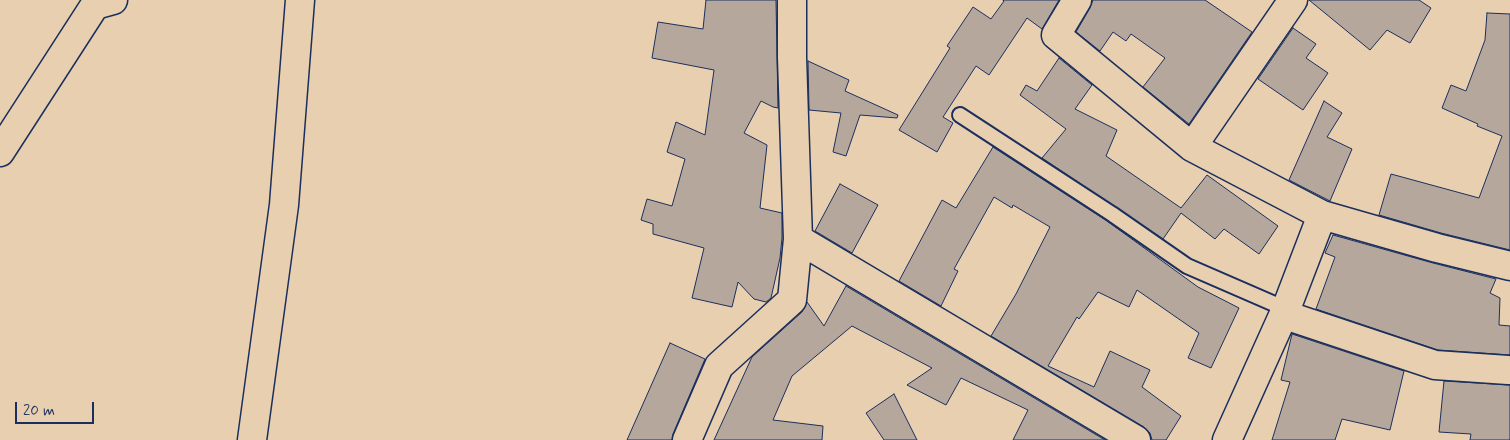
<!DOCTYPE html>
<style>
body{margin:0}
#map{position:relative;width:1510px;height:440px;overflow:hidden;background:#e8cfb0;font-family:Mynerve,sans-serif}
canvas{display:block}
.scale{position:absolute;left:15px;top:402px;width:79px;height:22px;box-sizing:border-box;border:2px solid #1b2f5e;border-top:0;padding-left:6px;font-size:15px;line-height:18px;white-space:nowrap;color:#1b2f5e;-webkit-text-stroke:4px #e8cfb0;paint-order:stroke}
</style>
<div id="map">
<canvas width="1510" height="440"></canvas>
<div class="scale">20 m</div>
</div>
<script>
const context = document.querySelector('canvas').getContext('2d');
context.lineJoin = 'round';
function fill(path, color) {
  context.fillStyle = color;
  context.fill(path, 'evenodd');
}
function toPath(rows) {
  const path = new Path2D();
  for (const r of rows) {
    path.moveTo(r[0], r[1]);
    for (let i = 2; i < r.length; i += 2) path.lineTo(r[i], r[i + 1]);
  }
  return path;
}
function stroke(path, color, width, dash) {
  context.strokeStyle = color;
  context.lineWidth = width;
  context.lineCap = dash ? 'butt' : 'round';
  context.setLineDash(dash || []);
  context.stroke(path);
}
const building = toPath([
 [706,0,776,0,778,108,773,107,761,101,744,133,767,145,760,208,782,213,782,238,780,258,771,298,766,302,754,299,738,282,732,307,692,298,704,248,653,234,653,224,641,220,647,199,672,206,685,159,667,152,676,122,705,135,714,70,652,58,658,22,703,29,706,0],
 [1003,0,1059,0,1042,29,1027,18,989,75,976,66,943,117,953,123,937,152,899,130,950,48,947,46,973,7,991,19,1004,1,1003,0],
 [1093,0,1205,0,1252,32,1189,124,1143,87,1165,58,1131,34,1126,41,1113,32,1100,51,1076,32,1090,8,1093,0],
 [1309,0,1419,0,1431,8,1410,43,1387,30,1370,50,1309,0],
 [1487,13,1510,14,1510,250,1441,233,1379,215,1391,174,1479,198,1502,136,1477,126,1478,124,1442,108,1451,85,1466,91,1485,40,1487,13],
 [1293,28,1316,44,1306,58,1328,73,1303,110,1258,79,1293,28],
 [1059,58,1092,85,1075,109,1117,130,1106,156,1181,208,1207,175,1278,226,1259,254,1224,229,1215,239,1181,213,1163,239,1042,158,1066,129,1020,95,1026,85,1037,91,1059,58],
 [808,61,849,80,845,91,898,115,897,118,860,115,846,156,833,152,841,113,809,110,808,61],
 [1324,101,1342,113,1327,137,1352,149,1330,201,1289,180,1324,101],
 [993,147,1107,221,1198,287,1239,308,1211,368,1188,358,1199,333,1137,290,1129,307,1098,292,1079,319,1077,317,1048,366,1094,387,1110,351,1150,370,1142,387,1181,416,1166,440,1152,440,1150,433,1144,427,991,336,1016,294,1050,227,1013,205,1012,208,994,197,954,269,958,271,941,306,899,281,942,200,956,208,993,147],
 [840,184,878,205,852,253,815,231,840,184],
 [1333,235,1433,263,1496,279,1490,293,1500,298,1499,325,1510,326,1510,355,1438,350,1316,309,1335,257,1325,253,1333,235],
 [846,286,1105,440,1013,440,1028,410,961,378,946,405,907,385,932,368,852,326,792,376,773,420,823,426,822,440,714,440,752,357,802,312,807,302,824,326,846,286],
 [1292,334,1404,371,1390,430,1342,419,1335,440,1272,440,1290,382,1281,380,1292,334],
 [670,343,705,359,673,434,672,440,627,440,670,343],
 [1444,381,1510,385,1510,440,1470,440,1471,434,1439,432,1444,381],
 [894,394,917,440,884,440,866,413,894,394]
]);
fill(building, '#b5a79c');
stroke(building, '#1b2f5e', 1);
const service = toPath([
 [960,115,1112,214,1187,266,1286,309]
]);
const minor = toPath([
 [1077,0,1056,35,1192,147],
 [0,152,95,5,113,0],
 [1322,215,1437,248,1510,266],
 [798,239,1136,440],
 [1284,313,1297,319,1435,365,1508,370],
 [252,440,284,205,300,0],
 [687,440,719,366,792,300,798,239,792,57,792,0],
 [1227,440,1286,309,1322,215,1192,147,1293,0]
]);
stroke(service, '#1b2f5e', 18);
stroke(minor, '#1b2f5e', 31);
stroke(service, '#e8cfb0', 14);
stroke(minor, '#e8cfb0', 28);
</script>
